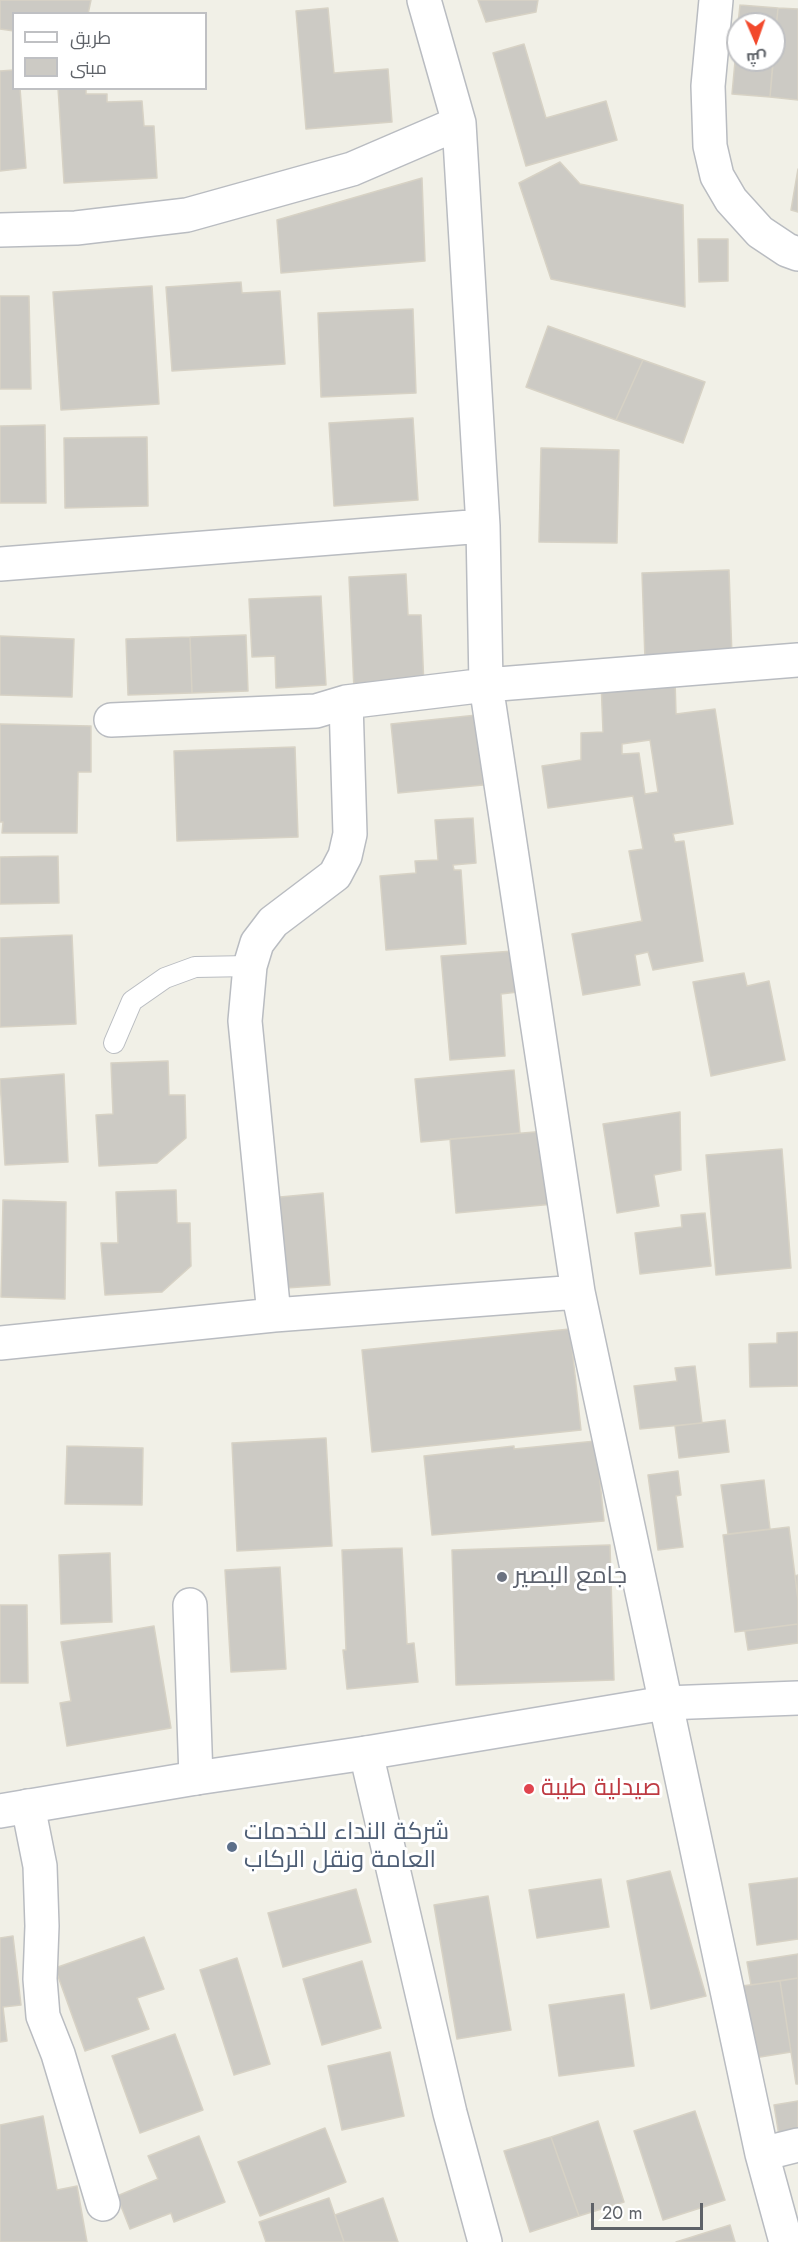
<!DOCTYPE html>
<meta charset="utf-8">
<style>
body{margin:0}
#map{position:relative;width:798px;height:2242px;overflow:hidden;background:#f1f0e7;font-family:Jost,Cairo,sans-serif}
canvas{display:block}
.legend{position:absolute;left:12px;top:12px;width:195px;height:78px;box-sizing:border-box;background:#fff;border:2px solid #bfc0c3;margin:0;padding:8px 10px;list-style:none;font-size:18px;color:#5e6268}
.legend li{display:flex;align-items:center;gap:12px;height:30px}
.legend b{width:30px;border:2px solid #bfc0c3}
.north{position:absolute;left:726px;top:12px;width:60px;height:60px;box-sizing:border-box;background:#fff;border:2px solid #bfc0c3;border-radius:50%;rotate:178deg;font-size:16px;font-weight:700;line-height:24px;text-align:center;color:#5e6268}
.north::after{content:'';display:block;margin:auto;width:21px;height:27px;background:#f2492c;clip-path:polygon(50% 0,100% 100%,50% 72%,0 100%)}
.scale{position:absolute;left:591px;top:2203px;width:112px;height:27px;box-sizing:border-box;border:3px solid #5e6268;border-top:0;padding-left:8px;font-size:18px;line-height:21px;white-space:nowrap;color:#5e6268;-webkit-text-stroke:4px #fff;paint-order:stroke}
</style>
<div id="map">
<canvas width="798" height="2242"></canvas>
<ul class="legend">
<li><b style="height:8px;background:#fff"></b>طريق</li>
<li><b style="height:16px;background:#cccac4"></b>مبنى</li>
</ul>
<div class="north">ش</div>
<div class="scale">20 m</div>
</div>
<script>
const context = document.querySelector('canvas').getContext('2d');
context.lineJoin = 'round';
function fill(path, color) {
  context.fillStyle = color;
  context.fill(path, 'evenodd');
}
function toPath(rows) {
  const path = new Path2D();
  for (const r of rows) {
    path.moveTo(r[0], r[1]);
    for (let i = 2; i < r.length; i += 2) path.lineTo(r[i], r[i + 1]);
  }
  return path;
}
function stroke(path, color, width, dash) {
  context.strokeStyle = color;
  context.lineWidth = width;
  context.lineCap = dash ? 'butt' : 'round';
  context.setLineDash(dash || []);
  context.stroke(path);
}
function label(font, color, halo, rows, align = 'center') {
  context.font = font + ' Jost,Cairo,sans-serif';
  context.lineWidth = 6;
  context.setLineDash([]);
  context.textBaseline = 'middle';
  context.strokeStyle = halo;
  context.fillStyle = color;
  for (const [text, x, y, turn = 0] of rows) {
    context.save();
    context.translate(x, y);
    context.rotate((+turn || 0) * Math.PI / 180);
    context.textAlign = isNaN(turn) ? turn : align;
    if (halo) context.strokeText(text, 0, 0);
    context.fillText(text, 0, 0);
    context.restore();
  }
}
const building = toPath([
 [0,0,91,0,88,14,14,14,14,31,0,29,0,0],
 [478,0,538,0,536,12,486,22,478,0],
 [740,5,778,8,774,50,774,24,738,24,740,5],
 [328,8,334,73,388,69,392,122,306,129,296,11,328,8],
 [778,8,798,9,798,100,770,97,778,8],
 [738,29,738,60,773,60,770,97,732,94,738,29],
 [524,44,546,118,606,101,617,140,526,166,493,53,524,44],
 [14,70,14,88,20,88,26,168,0,171,0,71,14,70],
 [58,88,86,88,86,94,107,94,107,102,142,101,144,126,154,126,157,178,64,183,58,88],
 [560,162,580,184,683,205,685,307,551,279,519,183,560,162],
 [798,169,798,212,791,210,798,169],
 [422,178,425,261,281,273,277,220,422,178],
 [698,239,728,239,728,281,699,282,698,239],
 [241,282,242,293,280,291,285,364,172,371,166,287,241,282],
 [152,286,159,404,61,410,53,292,152,286],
 [0,296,29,296,31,389,0,389,0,296],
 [413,309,416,393,321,397,318,313,413,309],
 [548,326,643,360,616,420,526,387,548,326],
 [643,360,705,382,683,443,616,420,643,360],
 [413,418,418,500,334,506,329,423,413,418],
 [45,425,46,503,0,503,0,426,45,425],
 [147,437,148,506,65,508,64,438,147,437],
 [541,448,619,450,617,543,539,542,541,448],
 [729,570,732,657,645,660,642,573,729,570],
 [406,574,408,615,421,615,424,687,354,690,349,577,406,574],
 [321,596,326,685,276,688,275,656,252,657,249,599,321,596],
 [246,635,248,691,192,693,190,637,246,635],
 [0,636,74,639,72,697,0,695,0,636],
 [190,637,192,693,128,695,126,639,190,637],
 [675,679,676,714,715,709,733,824,673,834,675,842,684,841,703,961,653,970,648,952,635,955,640,985,583,995,572,934,642,921,629,851,643,849,633,796,548,808,542,766,581,760,581,733,603,732,601,681,675,679],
 [650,740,658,792,645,794,639,753,622,754,622,744,650,740],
 [477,715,483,785,398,793,391,724,477,715],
 [0,724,91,726,91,772,78,772,77,833,2,833,3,822,0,822,0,724],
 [295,747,298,837,177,841,174,751,295,747],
 [473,818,476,863,453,865,454,870,461,870,466,944,386,950,380,876,416,873,415,861,438,860,435,820,473,818],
 [58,856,59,903,0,904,0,857,58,856],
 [72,935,76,1024,0,1027,0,938,72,935],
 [514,951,518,992,501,994,505,1056,450,1060,441,956,514,951],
 [744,973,747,986,769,981,785,1060,711,1076,693,982,744,973],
 [168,1061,169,1095,185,1095,186,1138,157,1163,99,1166,96,1115,113,1114,111,1063,168,1061],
 [514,1070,520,1133,421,1142,415,1079,514,1070],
 [64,1074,68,1162,5,1165,0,1079,64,1074],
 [680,1112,681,1170,654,1175,659,1206,617,1213,603,1124,680,1112],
 [547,1131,554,1204,456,1213,450,1139,547,1131],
 [782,1149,791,1268,716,1275,706,1155,782,1149],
 [176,1190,177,1223,190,1223,191,1266,162,1292,105,1295,101,1243,118,1243,116,1192,176,1190],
 [323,1193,330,1285,286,1288,280,1197,323,1193],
 [3,1200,66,1202,65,1299,1,1297,3,1200],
 [705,1213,711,1266,640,1274,635,1233,682,1227,681,1215,705,1213],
 [570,1329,581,1430,372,1452,362,1350,570,1329],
 [798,1332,798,1386,750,1387,749,1344,777,1343,777,1333,798,1332],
 [695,1366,702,1423,640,1429,634,1386,677,1381,675,1368,695,1366],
 [725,1420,729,1452,679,1458,675,1426,725,1420],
 [326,1438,332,1546,237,1551,232,1443,326,1438],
 [596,1441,604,1521,432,1535,424,1456,514,1446,514,1449,596,1441],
 [67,1446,143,1448,142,1505,65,1504,67,1446],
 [678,1471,681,1495,676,1496,683,1547,658,1550,648,1475,678,1471],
 [764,1480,770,1529,728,1534,721,1485,764,1480],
 [789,1527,798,1600,798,1624,735,1632,723,1535,789,1527],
 [610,1545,614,1680,456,1685,452,1550,610,1545],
 [402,1548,407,1644,414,1643,418,1682,347,1689,343,1650,346,1650,342,1550,402,1548],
 [110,1553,112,1622,61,1624,59,1555,110,1553],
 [280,1567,286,1669,231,1672,225,1570,280,1567],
 [798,1575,798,1600,795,1576,798,1575],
 [0,1605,27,1605,28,1683,0,1683,0,1605],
 [798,1624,798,1643,748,1650,745,1631,798,1624],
 [154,1626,171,1728,67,1746,60,1703,71,1701,61,1642,154,1626],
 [670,1871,706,1996,651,2009,627,1881,670,1871],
 [798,1878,798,1939,757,1945,749,1884,798,1878],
 [601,1879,609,1927,537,1938,529,1890,601,1879],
 [356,1889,371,1942,283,1967,268,1913,356,1889],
 [488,1896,511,2030,457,2039,434,1905,488,1896],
 [13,1936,21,2005,3,2007,7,2041,0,2042,0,1938,13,1936],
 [144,1937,164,1989,137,1998,149,2029,85,2051,55,1968,144,1937],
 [798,1954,798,1978,751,1985,747,1962,798,1954],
 [237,1958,270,2064,234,2075,200,1970,237,1958],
 [362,1961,381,2028,322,2045,303,1979,362,1961],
 [798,1978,798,2084,796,2084,780,1981,798,1978],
 [780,1981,791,2052,754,2058,742,1986,780,1981],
 [624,1994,634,2066,559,2076,549,2005,624,1994],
 [175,2034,203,2110,140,2133,112,2056,175,2034],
 [390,2052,404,2116,342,2130,328,2066,390,2052],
 [798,2101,798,2133,779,2136,774,2105,798,2101],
 [695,2111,725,2200,663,2220,634,2131,695,2111],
 [43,2116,57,2190,77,2186,87,2242,0,2242,0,2125,43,2116],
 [598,2121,624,2202,579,2216,551,2137,598,2121],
 [325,2128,346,2182,260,2216,238,2162,325,2128],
 [199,2136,225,2202,174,2222,171,2213,130,2229,117,2196,158,2179,148,2156,199,2136],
 [551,2137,579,2216,530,2232,504,2151,551,2137],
 [329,2198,344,2242,266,2242,259,2222,329,2198],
 [383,2198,398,2242,344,2242,335,2215,383,2198],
 [730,2225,735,2242,676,2242,730,2225]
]);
fill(building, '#cccac4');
stroke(building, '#d7d2c5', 1.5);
const lane = toPath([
 [114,1043,132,1001,165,978,195,967,250,966]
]);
const street = toPath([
 [424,0,459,123,483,526,486,685,578,1292,762,2154,786,2242],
 [716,0,708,86,710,146,717,176,731,200,760,232,787,250,798,254],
 [0,230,76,228,187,215,352,169,459,123],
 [0,564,483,526],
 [111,720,316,711,346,702,486,685,798,660],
 [274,1315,245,1021,250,966,257,943,273,922,335,875,345,856,350,834,346,702],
 [0,1343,274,1315,578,1292],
 [190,1605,196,1778],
 [366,1753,450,2113,485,2242],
 [28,1806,40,1866,42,1926,40,1979,43,2016,58,2054,103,2204],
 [762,2154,798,2145]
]);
const secondary = toPath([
 [0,1811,196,1778,366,1753,665,1703,798,1698]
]);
stroke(lane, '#b9bcc1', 22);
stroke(street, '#b9bcc1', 36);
stroke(secondary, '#babdc3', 36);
stroke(lane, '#fff', 20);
stroke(street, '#fff', 33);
stroke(secondary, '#fff', 33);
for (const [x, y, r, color] of [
 [502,1577,6,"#6b7280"],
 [529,1789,6,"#e0444e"],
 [232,1847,6,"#5c6f8a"]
]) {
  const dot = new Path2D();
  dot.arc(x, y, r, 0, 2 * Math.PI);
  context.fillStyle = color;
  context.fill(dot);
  stroke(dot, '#fff', 2);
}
label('24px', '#5b616d', '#fff', [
 ["جامع البصير",514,1577]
], 'left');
label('24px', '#be3a42', '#fff', [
 ["صيدلية طيبة",541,1789]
], 'left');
label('24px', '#4e5e75', '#fff', [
 ["شركة النداء للخدمات",244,1833],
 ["العامة ونقل الركاب",244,1861]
], 'left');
</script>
